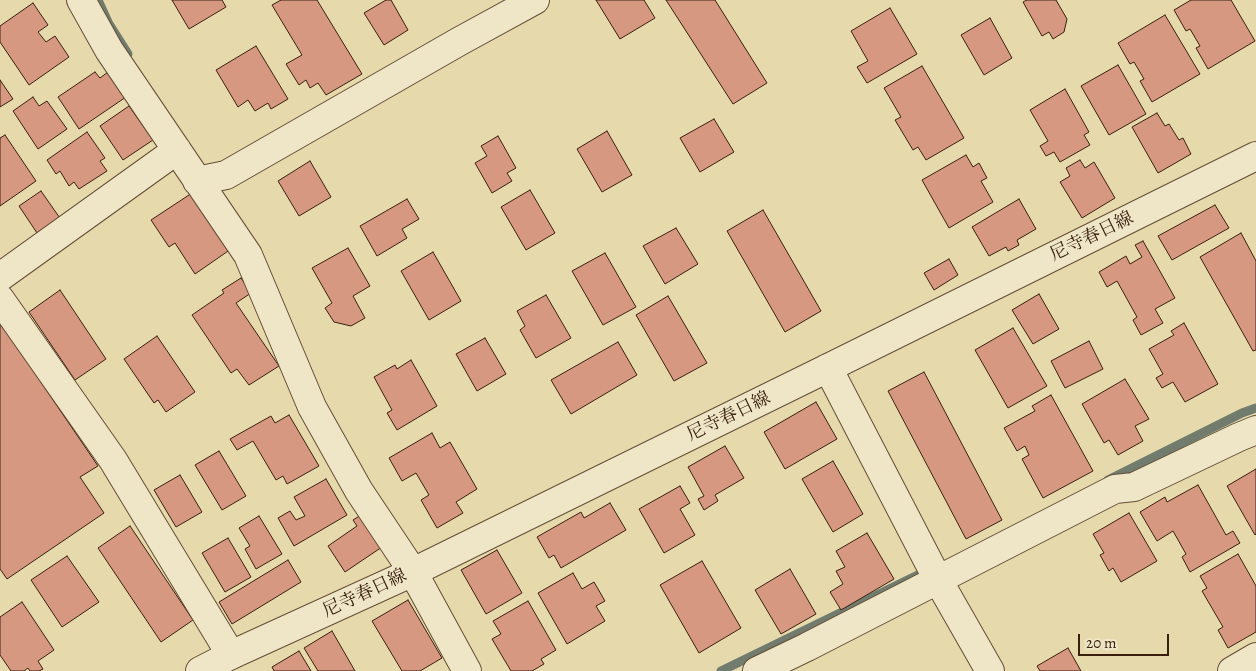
<!DOCTYPE html>
<meta charset="utf-8">
<style>
body{margin:0}
#map{position:relative;width:1256px;height:671px;overflow:hidden;background:#e6d9ab;font-family:Alegreya,serif}
canvas{display:block}
.scale{position:absolute;left:1078px;top:634px;width:91px;height:22px;box-sizing:border-box;border:2px solid #39200e;border-top:0;padding-left:6px;font-size:15px;line-height:18px;white-space:nowrap;color:#39200e;-webkit-text-stroke:4px #efe6c8;paint-order:stroke}
</style>
<div id="map">
<canvas width="1256" height="671"></canvas>
<div class="scale">20 m</div>
</div>
<script>
const context = document.querySelector('canvas').getContext('2d');
context.lineJoin = 'round';
function toPath(rows) {
  const path = new Path2D();
  for (const r of rows) {
    path.moveTo(r[0], r[1]);
    for (let i = 2; i < r.length; i += 2) path.lineTo(r[i], r[i + 1]);
  }
  return path;
}
function stroke(path, color, width, dash) {
  context.strokeStyle = color;
  context.lineWidth = width;
  context.lineCap = dash ? 'butt' : 'round';
  context.setLineDash(dash || []);
  context.stroke(path);
}
function fill(path, color) {
  context.fillStyle = color;
  context.fill(path, 'evenodd');
}
function label(font, color, halo, rows, align = 'center') {
  context.font = font + ' Alegreya,"Noto Serif JP",serif';
  context.lineWidth = 4;
  context.setLineDash([]);
  context.textBaseline = 'middle';
  context.strokeStyle = halo;
  context.fillStyle = color;
  for (const [text, x, y, turn = 0] of rows) {
    context.save();
    context.translate(x, y);
    context.rotate((+turn || 0) * Math.PI / 180);
    context.textAlign = isNaN(turn) ? turn : align;
    if (halo) context.strokeText(text, 0, 0);
    context.fillText(text, 0, 0);
    context.restore();
  }
}
stroke(toPath([
 [98,0,109,24,128,54],
 [1108,480,1242,413,1256,408],
 [721,671,924,572]
]), '#717c6e', 9);
const building = toPath([
 [172,0,222,0,226,7,189,29,172,0],
 [281,0,317,0,362,74,326,95,318,83,310,88,306,80,299,85,286,64,302,55,272,5,281,0],
 [386,0,391,0,408,30,384,45,364,13,386,0],
 [596,0,644,0,655,18,620,39,596,0],
 [666,0,715,0,767,83,733,104,666,0],
 [1027,0,1056,0,1067,19,1064,32,1053,39,1049,32,1042,36,1023,2,1027,0],
 [1191,0,1231,0,1255,41,1208,69,1196,48,1200,46,1190,29,1186,31,1174,10,1191,0],
 [33,3,48,25,38,32,46,42,55,36,69,57,29,85,0,42,0,26,33,3],
 [890,8,917,54,867,83,857,67,868,61,851,31,890,8],
 [1165,15,1200,74,1152,102,1140,81,1144,79,1134,62,1130,64,1118,43,1165,15],
 [990,18,1012,58,984,75,961,35,990,18],
 [256,46,288,99,271,109,268,103,255,111,248,100,238,107,216,70,256,46],
 [1118,65,1146,114,1109,135,1081,86,1118,65],
 [922,66,964,138,926,160,918,147,913,150,895,120,901,117,884,88,922,66],
 [95,72,100,78,108,72,126,97,79,129,58,97,95,72],
 [0,80,13,99,0,107,0,80],
 [1065,89,1089,132,1084,135,1090,145,1060,162,1054,152,1046,156,1040,146,1048,141,1030,110,1065,89],
 [33,97,39,106,47,101,67,129,38,149,13,111,33,97],
 [129,106,153,140,123,160,100,126,129,106],
 [1157,113,1165,126,1169,124,1179,140,1183,138,1191,154,1158,173,1132,127,1157,113],
 [714,119,734,152,700,172,680,138,714,119],
 [607,131,632,175,602,192,577,149,607,131],
 [87,132,105,158,100,161,107,171,79,189,74,182,69,186,60,171,56,174,47,160,87,132],
 [5,135,36,181,0,206,0,138,5,135],
 [498,136,516,168,507,173,512,181,492,193,475,163,487,156,481,146,498,136],
 [966,155,973,167,979,163,987,178,981,181,993,202,949,228,922,180,966,155],
 [1080,160,1085,168,1094,162,1115,198,1082,218,1060,182,1070,176,1066,168,1080,160],
 [310,161,331,197,299,216,278,181,310,161],
 [530,190,555,233,526,250,501,207,530,190],
 [41,191,62,221,39,236,19,206,41,191],
 [192,193,231,249,195,274,175,243,169,247,151,220,192,193],
 [407,199,419,219,402,229,407,238,377,256,360,226,407,199],
 [1019,199,1036,229,1017,240,1019,245,1008,251,1006,247,989,256,972,227,1019,199],
 [1215,205,1229,228,1172,260,1158,236,1215,205],
 [763,210,821,311,785,332,727,231,763,210],
 [676,228,698,264,665,284,643,246,676,228],
 [1241,233,1256,261,1256,350,1253,351,1200,257,1241,233],
 [1143,241,1175,298,1155,309,1163,323,1141,335,1133,320,1137,317,1117,281,1107,287,1099,272,1126,256,1130,264,1142,257,1135,245,1143,241],
 [348,248,370,286,353,296,365,318,351,326,334,322,325,308,332,303,312,268,348,248],
 [433,252,461,301,429,320,401,271,433,252],
 [605,253,636,307,603,325,572,271,605,253],
 [949,259,958,275,934,290,924,273,949,259],
 [241,278,251,293,236,303,279,366,249,385,237,369,231,373,192,315,224,293,222,290,241,278],
 [60,290,106,359,75,380,29,312,60,290],
 [1039,294,1059,329,1033,344,1012,310,1039,294],
 [546,295,571,338,536,358,520,330,525,326,517,311,546,295],
 [668,296,707,363,674,381,636,315,668,296],
 [0,322,98,466,80,477,104,513,7,579,0,569,0,322],
 [1184,323,1218,384,1185,402,1173,382,1162,388,1156,378,1163,374,1149,349,1174,335,1171,331,1184,323],
 [1013,328,1047,386,1008,408,975,350,1013,328],
 [157,336,195,392,166,412,158,400,154,403,124,359,157,336],
 [485,338,506,374,477,391,456,354,485,338],
 [1089,341,1103,369,1065,388,1051,361,1089,341],
 [618,342,637,375,571,414,551,380,618,342],
 [411,360,437,406,397,430,387,413,392,410,374,377,395,365,397,369,411,360],
 [924,372,1002,520,966,539,888,391,924,372],
 [1125,379,1149,419,1135,426,1143,441,1118,455,1109,440,1104,443,1082,404,1125,379],
 [1051,395,1093,471,1043,498,1022,459,1029,455,1025,446,1017,451,1004,428,1035,411,1032,406,1051,395],
 [816,402,837,439,785,469,764,432,816,402],
 [289,415,319,466,287,484,283,476,276,480,253,441,237,450,230,439,271,416,275,423,289,415],
 [432,433,440,448,450,442,477,489,456,502,463,513,437,528,421,500,429,495,416,473,402,481,389,458,432,433],
 [725,446,744,478,715,495,718,501,704,510,698,499,704,496,688,467,725,446],
 [219,451,246,496,222,510,195,465,219,451],
 [833,461,863,514,833,532,802,479,833,461],
 [1256,469,1256,534,1255,535,1227,486,1256,469],
 [180,475,202,512,176,527,154,490,180,475],
 [326,479,347,515,294,546,278,518,290,511,296,520,305,516,294,497,326,479],
 [1198,485,1226,535,1233,531,1240,543,1190,572,1182,557,1186,554,1173,531,1157,541,1140,512,1165,497,1167,502,1198,485],
 [680,486,690,503,680,509,695,535,664,553,639,509,680,486],
 [610,503,626,530,561,568,554,555,549,558,537,537,581,512,584,518,610,503],
 [1129,513,1157,561,1121,582,1113,568,1109,571,1100,555,1104,553,1093,534,1129,513],
 [361,515,382,547,345,572,328,546,357,526,353,520,361,515],
 [259,516,282,554,256,569,245,549,250,546,239,528,259,516],
 [130,526,193,620,161,642,98,548,130,526],
 [867,533,894,579,841,610,830,592,843,584,836,571,845,567,836,551,867,533],
 [228,538,251,577,225,592,202,553,228,538],
 [497,550,522,593,486,614,461,570,497,550],
 [1238,554,1256,586,1256,632,1228,648,1218,630,1223,627,1202,591,1207,588,1200,576,1238,554],
 [67,556,99,602,62,627,31,580,67,556],
 [288,560,301,582,232,624,219,602,288,560],
 [702,561,741,628,699,653,660,585,702,561],
 [790,569,816,614,781,634,755,590,790,569],
 [573,573,582,589,594,582,605,601,596,606,605,621,567,644,538,593,573,573],
 [408,600,442,658,420,671,402,671,372,621,408,600],
 [528,601,556,650,541,659,544,664,532,671,511,671,492,639,501,634,493,621,528,601],
 [22,602,54,650,38,661,43,669,39,671,30,671,28,668,24,671,11,671,0,655,0,617,22,602],
 [332,631,355,671,318,671,304,648,332,631],
 [1068,648,1081,671,1040,671,1037,666,1068,648],
 [299,651,311,671,274,671,272,667,299,651]
]);
fill(building, '#d79882');
stroke(building, '#39200e', 1);
const minor = toPath([
 [81,0,109,50,248,255,312,407,359,491,413,572,467,671],
 [197,181,226,175,460,41,535,0],
 [0,277,177,150],
 [0,299,113,460,231,655],
 [828,368,938,580,990,671],
 [757,671,807,647,1115,489,1134,487,1239,437,1256,430],
 [1232,671,1256,657]
]);
const tertiary = toPath([
 [200,671,231,655,413,572,828,368,1256,156]
]);
stroke(minor, '#644e35', 30);
stroke(tertiary, '#644e35', 30);
stroke(minor, '#efe6c8', 28);
stroke(tertiary, '#efe6c8', 28);
label('18px', '#39200e', '#efe6c8', [
 ["尼寺春日線",1092,237,-26],
 ["尼寺春日線",729,417,-26],
 ["尼寺春日線",365,594,-25]
]);
</script>
